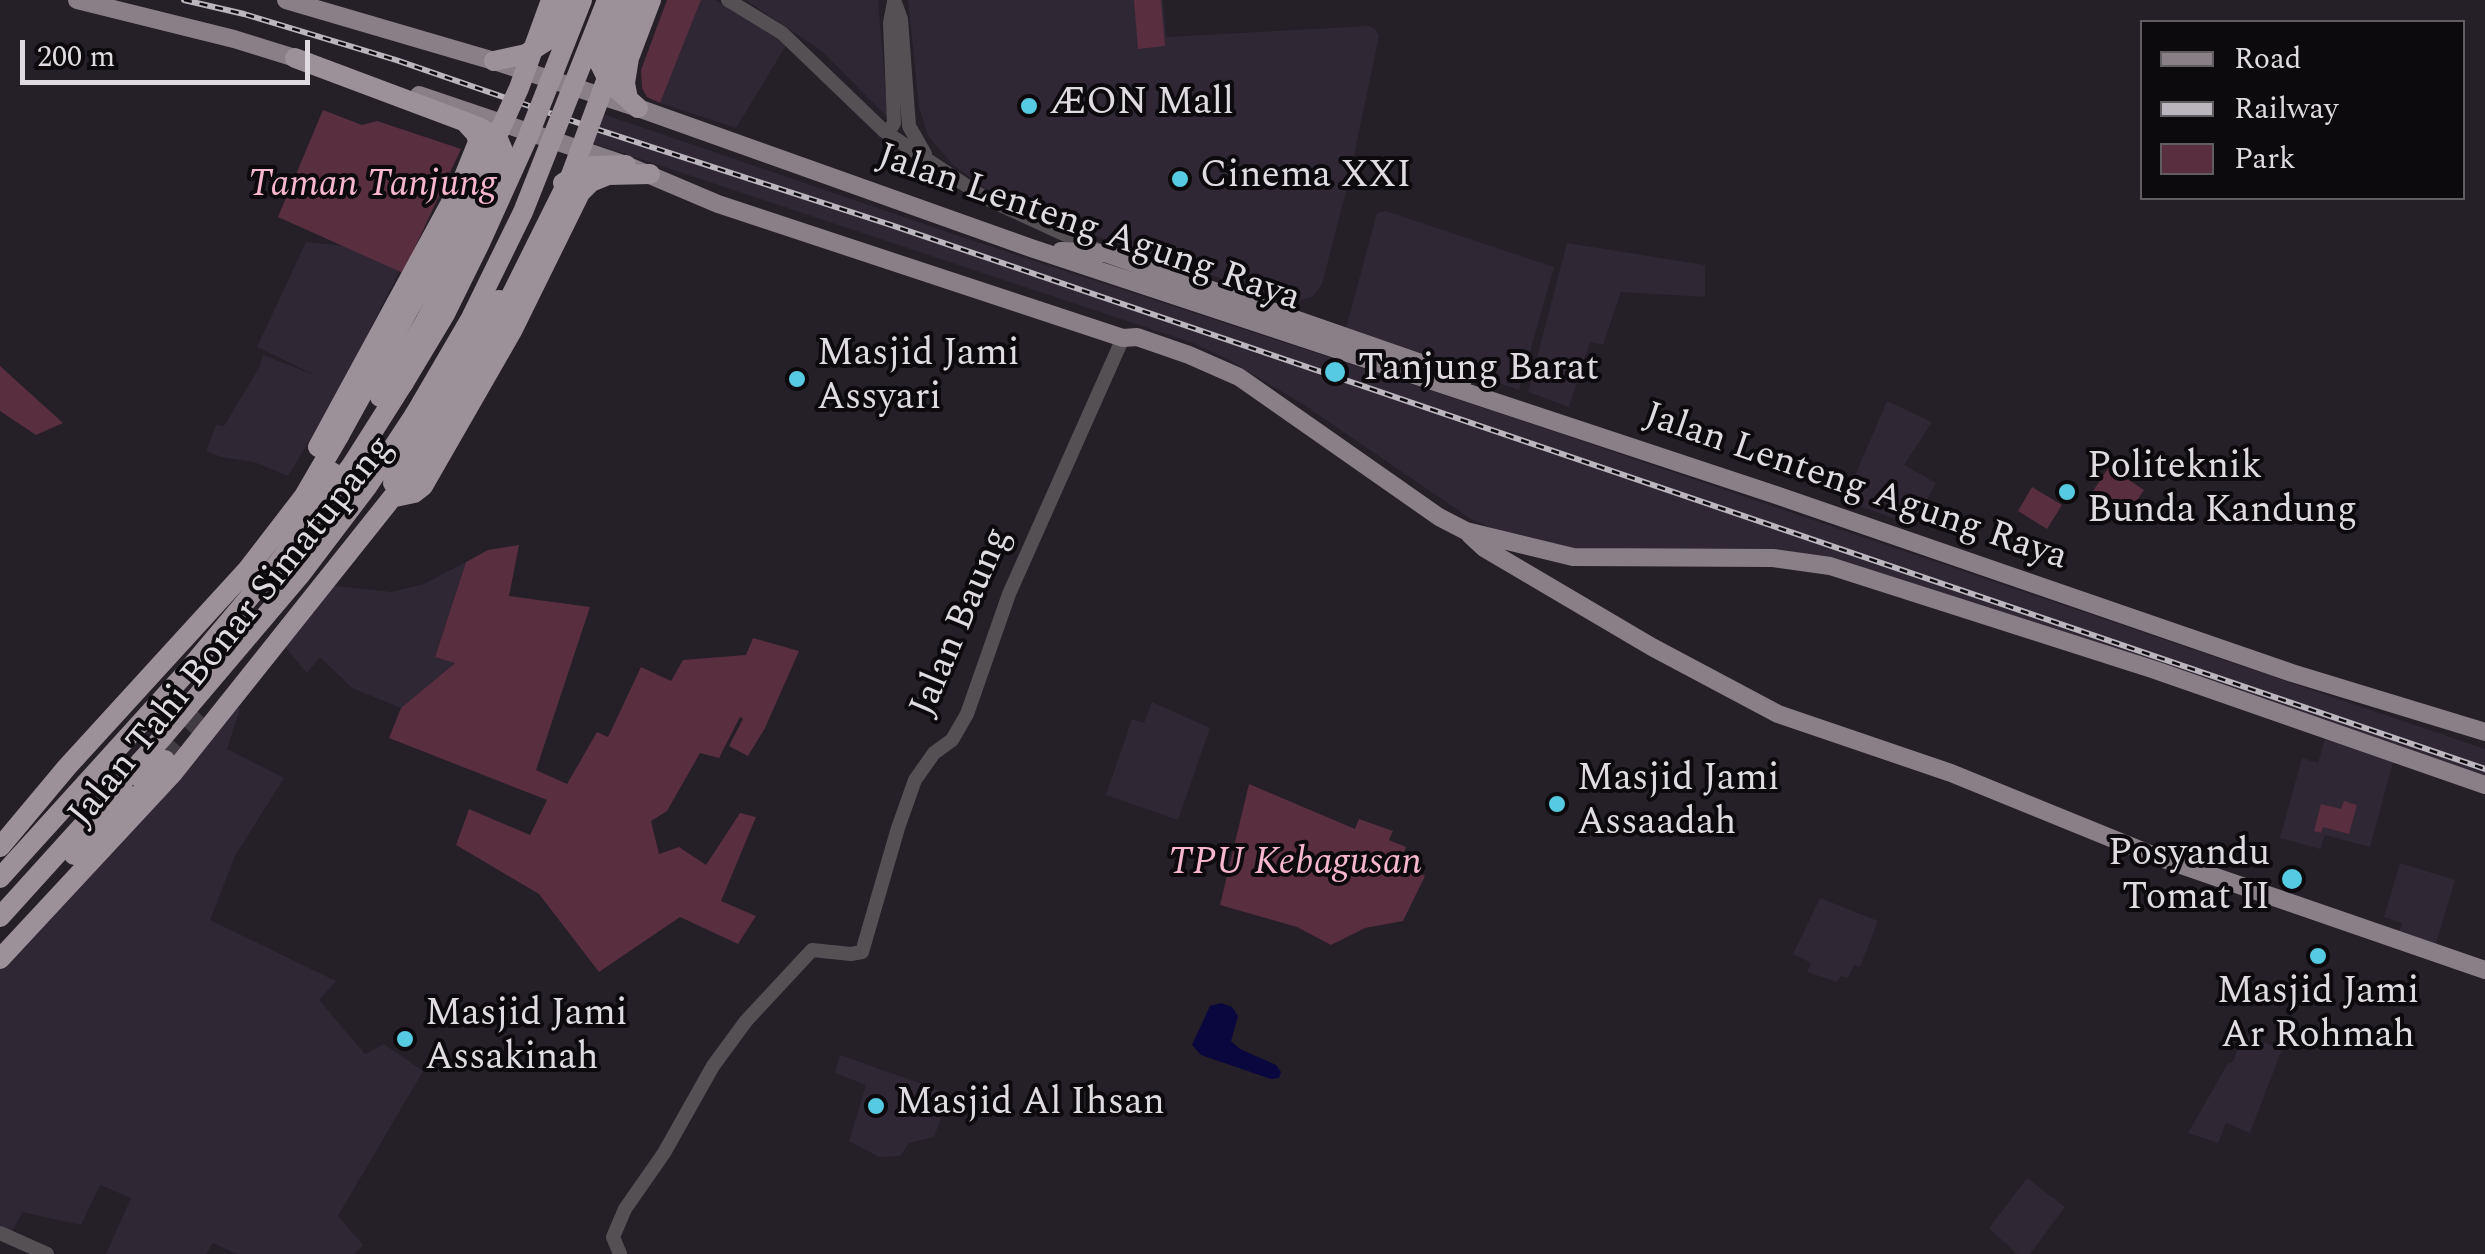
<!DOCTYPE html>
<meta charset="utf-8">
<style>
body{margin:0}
#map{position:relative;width:2485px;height:1254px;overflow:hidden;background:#251f28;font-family:Spectral,serif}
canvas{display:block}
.legend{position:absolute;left:2140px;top:20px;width:325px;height:180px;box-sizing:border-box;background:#0d0a0e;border:2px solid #615e62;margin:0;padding:12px 18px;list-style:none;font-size:30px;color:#dfdbe1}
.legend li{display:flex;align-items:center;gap:20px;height:50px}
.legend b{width:50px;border:2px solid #615e62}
.scale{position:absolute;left:20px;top:40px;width:290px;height:45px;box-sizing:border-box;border:5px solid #dfdbe1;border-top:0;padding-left:12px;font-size:30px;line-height:35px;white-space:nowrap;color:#dfdbe1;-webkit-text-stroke:8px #0d0a0e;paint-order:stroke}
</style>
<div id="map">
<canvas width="2485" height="1254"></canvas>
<ul class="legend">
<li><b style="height:12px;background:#897f86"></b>Road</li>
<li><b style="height:12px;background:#bbb6bd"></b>Railway</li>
<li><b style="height:28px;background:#592e3f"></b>Park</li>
</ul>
<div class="scale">200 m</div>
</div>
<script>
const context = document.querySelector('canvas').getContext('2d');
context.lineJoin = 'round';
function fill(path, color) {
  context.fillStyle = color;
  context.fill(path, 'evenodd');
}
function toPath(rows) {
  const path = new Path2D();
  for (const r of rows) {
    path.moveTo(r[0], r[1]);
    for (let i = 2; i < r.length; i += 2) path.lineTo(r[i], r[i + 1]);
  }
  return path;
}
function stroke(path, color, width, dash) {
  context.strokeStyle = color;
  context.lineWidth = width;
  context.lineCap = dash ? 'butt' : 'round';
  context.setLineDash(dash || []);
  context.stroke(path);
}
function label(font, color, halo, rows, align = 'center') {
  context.font = font + ' Spectral,serif';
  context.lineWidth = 8;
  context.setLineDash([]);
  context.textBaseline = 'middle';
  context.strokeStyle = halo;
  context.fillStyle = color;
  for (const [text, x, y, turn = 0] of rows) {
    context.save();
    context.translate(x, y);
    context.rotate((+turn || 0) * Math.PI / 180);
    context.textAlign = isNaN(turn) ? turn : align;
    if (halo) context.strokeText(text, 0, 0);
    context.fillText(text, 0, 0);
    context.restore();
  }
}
fill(toPath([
 [701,0,715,0,787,44,736,128,660,103],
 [746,0,878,0,888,118,823,52],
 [908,0,1163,0,1166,37,1370,26,1376,30,1379,36,1348,184,1322,284,1313,296,1293,303,1090,234,985,188,953,165,928,136,919,107],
 [603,114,968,239,1499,413,2485,749,2485,785,2395,755,2370,847,2325,835,2320,849,2280,838,2302,758,2318,763,2325,739,2379,754,1848,563,1768,549,1622,553,1562,549,1512,537,1471,519,1304,405,1229,360,1193,343,592,143],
 [1386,211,1554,267,1519,390,1346,328,1377,213],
 [306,242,361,248,402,266,341,387,288,476,254,462,221,457,206,451,216,425,224,426,259,368,263,355,317,376,257,347],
 [1567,243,1705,265,1705,297,1621,292,1603,345,1590,342,1569,407,1528,392],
 [1887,401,1932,422,1904,465,1936,483,1913,525,1844,501],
 [466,562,435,656,456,662,401,708,352,688,320,657,307,673,278,639,326,585,391,592,424,584],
 [221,695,240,709,227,749,284,778,235,856,210,920,336,981,319,1000,365,1054,384,1044,423,1071,338,1216,363,1245,354,1254,237,1254,213,1243,206,1254,106,1254,131,1198,100,1185,81,1225,22,1212,12,1232,0,1225,0,944,199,732],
 [1152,702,1210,728,1178,820,1106,795,1132,719,1144,723],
 [2400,863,2455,880,2435,947,2398,936,2402,923,2384,917],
 [1820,898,1878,921,1860,967,1854,965,1848,978,1841,976,1837,982,1807,972,1811,963,1793,954],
 [2243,1034,2282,1049,2250,1133,2226,1123,2218,1143,2188,1133,2228,1063,2233,1062],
 [840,1055,950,1094,934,1137,909,1143,900,1156,879,1157,849,1141,866,1085,835,1073],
 [2027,1178,2065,1207,2030,1254,2017,1254,1989,1228]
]), '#302735');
fill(toPath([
 [667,0,701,0,660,103,647,97,642,88,641,70],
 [1134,0,1161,0,1165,46,1138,49],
 [323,110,362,125,377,121,461,149,403,273,278,217],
 [0,366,63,423,36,435,0,411],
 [2109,467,2144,490,2126,517,2091,494],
 [2032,487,2062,505,2047,529,2018,511],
 [519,545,509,596,590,607,536,770,567,784,597,732,608,737,641,667,671,681,683,660,746,655,753,638,799,651,765,728,748,756,729,746,743,719,740,717,719,758,700,753,667,811,651,821,659,854,679,847,706,865,740,813,756,817,721,901,756,916,738,944,680,917,599,972,539,894,456,845,469,809,530,835,547,800,389,738,401,708,455,663,435,657,466,562,488,550],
 [1249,784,1355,829,1359,819,1393,831,1389,840,1406,847,1400,864,1425,876,1403,921,1365,928,1331,945,1297,927,1220,905],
 [2344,801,2357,805,2349,834,2323,827,2321,833,2314,831,2321,804,2341,809]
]), '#592e3f');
fill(toPath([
 [1221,1003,1232,1007,1238,1016,1231,1041,1240,1049,1276,1065,1281,1072,1279,1078,1271,1079,1201,1055,1192,1045,1210,1006]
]), '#0a063e');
stroke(toPath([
 [190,732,206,715],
 [165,760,180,743]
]), '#413b44', 20, [20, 10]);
stroke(toPath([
 [728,0,782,33,884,131,985,198,1096,249],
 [894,0,901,19,909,126,925,154],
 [884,131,890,129,894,123,890,23,894,2],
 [0,1233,47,1254],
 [620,1254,613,1237,625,1209,664,1153,713,1066,746,1021,812,950,851,954,862,952,898,828,915,780,934,753,952,740,967,714,1009,594,1123,338]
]), '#555054', 14);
stroke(toPath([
 [77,0,234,39,308,62],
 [286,0,494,61,638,108,1031,248,1776,495,2292,673,2485,732],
 [419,95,626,165,718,204,1123,338,1137,337,1189,355,1239,377,1439,517,1466,531,1573,557,1773,558,1830,566,2155,670,2485,785],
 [1061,251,1105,253,1464,378],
 [1470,535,1484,548,1652,647,1778,714,1951,773,2155,856,2485,970]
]), '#897f86', 18);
stroke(toPath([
 [623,0,598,60,609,82,638,108],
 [295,58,479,127,498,139,504,153,480,212,425,322,380,397],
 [494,61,526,54,554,36,567,0],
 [628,99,625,83,629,58,651,0],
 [563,183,593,166,626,165],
 [318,447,461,184,478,142,476,134,465,122],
 [393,483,499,300],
 [304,496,316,490,332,472],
 [395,497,414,493,423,486,512,331,580,193,591,182,608,175,650,174],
 [143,783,165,760],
 [119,809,132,796],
 [0,847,67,767,247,570,304,496,339,436],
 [74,855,108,821],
 [0,878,184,675,274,568,351,466,403,384],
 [0,917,162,738,301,574,367,487,415,414],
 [0,959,172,774,411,474]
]), '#9d9199', 20);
const rail = toPath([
 [184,0,244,14,396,60,593,128,891,225,2485,769]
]);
stroke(rail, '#bbb6bd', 6);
stroke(rail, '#0d0a0e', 2.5, [8]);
stroke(toPath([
 [403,384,445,314,481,241,528,137,582,0],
 [415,414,471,318,523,212,607,0],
 [339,436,462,213,519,88,551,0],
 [411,474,486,346,571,175,636,0]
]), '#9d9199', 20);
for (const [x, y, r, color] of [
 [1029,106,10,"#55cae0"],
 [1180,179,10,"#55cae0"],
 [1335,372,12,"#55cae0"],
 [797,379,10,"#55cae0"],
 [2067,492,10,"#55cae0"],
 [1557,804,10,"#55cae0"],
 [2292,879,12,"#55cae0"],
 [2318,956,10,"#55cae0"],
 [405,1039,10,"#55cae0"],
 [876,1106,10,"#55cae0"]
]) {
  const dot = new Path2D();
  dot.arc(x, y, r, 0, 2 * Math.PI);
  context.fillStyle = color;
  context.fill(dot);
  stroke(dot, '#0d0a0e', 4);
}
label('38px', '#dfdbe1', '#0d0a0e', [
 ["ÆON Mall",1049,106],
 ["Cinema XXI",1200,179],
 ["Masjid Jami",817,357],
 ["Assyari",817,401],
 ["Tanjung Barat",1358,372],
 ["Politeknik",2087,470],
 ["Bunda Kandung",2087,514],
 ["Masjid Jami",1577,782],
 ["Assaadah",1577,826],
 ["Posyandu",2270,857,"right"],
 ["Tomat II",2270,901,"right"],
 ["Masjid Jami",2318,995,"center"],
 ["Ar Rohmah",2318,1039,"center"],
 ["Masjid Jami",425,1017],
 ["Assakinah",425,1061],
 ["Masjid Al Ihsan",896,1106]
], 'left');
label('italic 38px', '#f6b6cc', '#0d0a0e', [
 ["Taman Tanjung",372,188],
 ["TPU Kebagusan",1295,866]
]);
label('38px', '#dfdbe1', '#0d0a0e', [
 ["Jalan Lenteng Agung Raya",1088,230,19],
 ["Jalan Lenteng Agung Raya",1855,489,19],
 ["Jalan Baung",963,623,-67],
 ["Jalan Tahi Bonar Simatupang",233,633,-51]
]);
</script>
